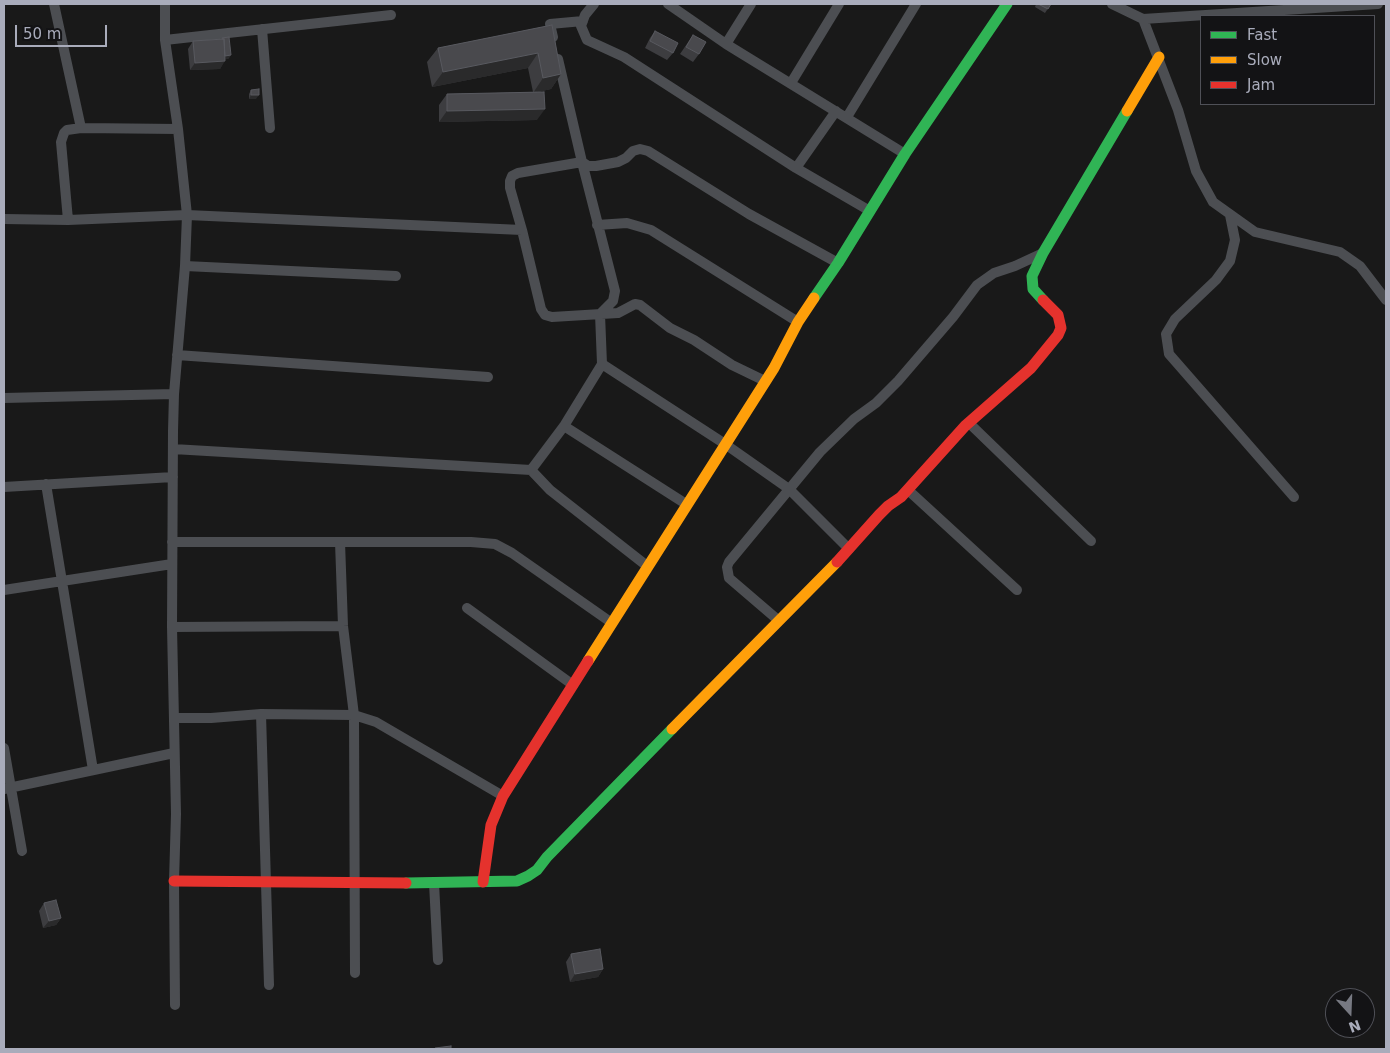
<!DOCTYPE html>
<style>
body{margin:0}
#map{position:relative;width:1390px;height:1053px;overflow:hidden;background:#191919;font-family:"DejaVu Sans",sans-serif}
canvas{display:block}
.frame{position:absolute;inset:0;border:5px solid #a9acbb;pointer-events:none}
.legend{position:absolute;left:1200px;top:15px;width:175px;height:90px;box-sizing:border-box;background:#131315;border:1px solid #4f5057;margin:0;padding:6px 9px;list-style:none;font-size:15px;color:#a9acbb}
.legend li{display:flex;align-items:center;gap:10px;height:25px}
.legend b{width:25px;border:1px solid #4f5057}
.north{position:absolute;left:1325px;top:988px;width:50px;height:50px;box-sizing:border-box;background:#131315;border:1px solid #4f5057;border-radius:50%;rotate:160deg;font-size:14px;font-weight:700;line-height:20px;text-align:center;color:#a9acbb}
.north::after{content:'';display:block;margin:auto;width:18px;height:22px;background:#777982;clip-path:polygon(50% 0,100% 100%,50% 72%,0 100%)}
.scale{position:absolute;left:15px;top:25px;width:92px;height:22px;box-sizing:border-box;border:2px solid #a9acbb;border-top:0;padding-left:6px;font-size:15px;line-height:18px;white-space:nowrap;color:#a9acbb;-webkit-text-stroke:4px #131315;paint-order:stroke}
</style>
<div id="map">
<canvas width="1390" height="1053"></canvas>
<div class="frame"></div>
<ul class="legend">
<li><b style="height:6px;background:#30b455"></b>Fast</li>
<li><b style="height:6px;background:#ff9f0a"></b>Slow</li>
<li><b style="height:6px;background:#e5322d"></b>Jam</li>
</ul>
<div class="north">N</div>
<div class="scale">50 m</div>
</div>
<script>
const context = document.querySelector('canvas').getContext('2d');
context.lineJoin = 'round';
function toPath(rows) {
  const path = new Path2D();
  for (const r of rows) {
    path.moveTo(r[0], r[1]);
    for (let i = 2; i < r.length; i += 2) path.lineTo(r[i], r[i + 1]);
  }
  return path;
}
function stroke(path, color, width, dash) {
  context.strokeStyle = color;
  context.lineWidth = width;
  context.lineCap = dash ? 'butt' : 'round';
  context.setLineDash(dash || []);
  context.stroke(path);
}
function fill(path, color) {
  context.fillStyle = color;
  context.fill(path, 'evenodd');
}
stroke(toPath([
 [54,4,81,128],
 [165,4,165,40,178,129,187,215,185,266,174,394,173,431,172,627,176,814,174,881,175,1005],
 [594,4,585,15,581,26,587,40,624,57,796,168,870,211],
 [668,4,726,44,905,154],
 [1112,4,1143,19,1378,4],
 [1143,19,1178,110,1196,171,1213,202,1255,232,1340,252,1360,266,1386,300],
 [262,29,270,128],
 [553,37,550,24,583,21],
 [165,40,391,15],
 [726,44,751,4],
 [558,59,582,162,615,291,613,301,600,314,602,364],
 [791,83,839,4],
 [847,117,916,4],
 [796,168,836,111],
 [1230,215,1235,240,1230,261,1216,280,1175,319,1166,334,1169,354,1294,497],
 [4,219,68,220,187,215,522,230],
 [68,220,61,142,64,133,67,130,81,128,178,129],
 [597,225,627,223,651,230,798,322],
 [185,266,396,276],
 [177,355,488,377],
 [765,381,732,365,694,340,670,328,640,305,635,304,618,313,552,317,545,315,541,309,522,230,510,188,510,181,512,176,518,173,582,162,588,166,596,166,618,162,626,158,633,151,640,149,648,151,749,214,838,263],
 [4,398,174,394],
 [969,423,1091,541],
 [564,426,686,504],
 [173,449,531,470,564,426,602,364,725,444,789,489,849,549],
 [531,470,550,490,647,566],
 [46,484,93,770],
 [4,487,173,477],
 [908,490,1017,590],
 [172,542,471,542,495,544,512,553,612,623],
 [340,542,343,626,354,715,355,973],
 [4,590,172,564],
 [467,608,573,685],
 [778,620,729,578,727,567,729,562,820,452,854,419,876,403,898,381,953,317,977,285,994,273,1015,266,1043,253],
 [172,627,343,626],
 [261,714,269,985],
 [174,718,211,718,261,714,354,715,376,722,503,796],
 [4,748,22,851],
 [4,789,174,753],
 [434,883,438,960]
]), '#4c4e52', 10);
stroke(toPath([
 [814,298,838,263,905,154,1007,4],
 [1043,300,1033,289,1032,276,1043,253,1127,111],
 [406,883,517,881,528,876,537,870,547,857,672,729]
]), '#30b455', 11);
stroke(toPath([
 [1127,111,1159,57],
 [588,661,774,368,798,322,814,298],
 [672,729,837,562]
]), '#ff9f0a', 11);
stroke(toPath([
 [837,562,879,515,888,506,901,497,965,426,1031,368,1058,335,1061,328,1058,315,1043,300],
 [174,881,406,883],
 [483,882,491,825,503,796,588,661]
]), '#e5322d', 11);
fill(toPath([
 [1036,4,1051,4,1045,13,1035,7],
 [552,25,561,74,551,89,537,92,537,120,439,122,439,105,447,94,533,92,528,68,432,87,427,62,438,48],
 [655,31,673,53,667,60,645,48,650,38],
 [693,35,699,54,693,62,680,54],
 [222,38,231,55,228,59,225,59,220,69,190,70,188,49,193,41,221,39],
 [251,90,256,99,249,99,249,94],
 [44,903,61,918,56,925,43,928,39,911],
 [571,954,603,969,598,977,570,982,566,962]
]), '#3d3d40');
fill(toPath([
 [538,53,528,68,432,87,443,72],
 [231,55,228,59,221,60,223,56],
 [225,61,220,69,190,70,195,63],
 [561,74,551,89,533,93,543,78],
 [251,95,259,95,256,99,249,99],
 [545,109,537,120,439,122,447,111],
 [61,918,56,925,43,928,49,921],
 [603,969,598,977,570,982,575,974]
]), '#2a2a2b');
const building = toPath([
 [1038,4,1051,4,1048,9,1038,4],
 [552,25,561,74,543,78,538,53,443,72,438,48,552,25],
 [655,31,678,43,673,53,650,41,655,31],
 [693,35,706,42,699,54,686,47,693,35],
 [229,37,231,55,225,56,224,39,222,39,222,38,229,37],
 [224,39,225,61,195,63,193,41,224,39],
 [259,89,259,95,251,95,251,90,259,89],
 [544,92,545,109,447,111,447,94,544,92],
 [56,900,61,918,49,921,44,903,56,900],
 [600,949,603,969,575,974,571,954,600,949],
 [451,1046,451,1049,435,1049,435,1048,451,1046]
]);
fill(building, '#49494d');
stroke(building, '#58595f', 1);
</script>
